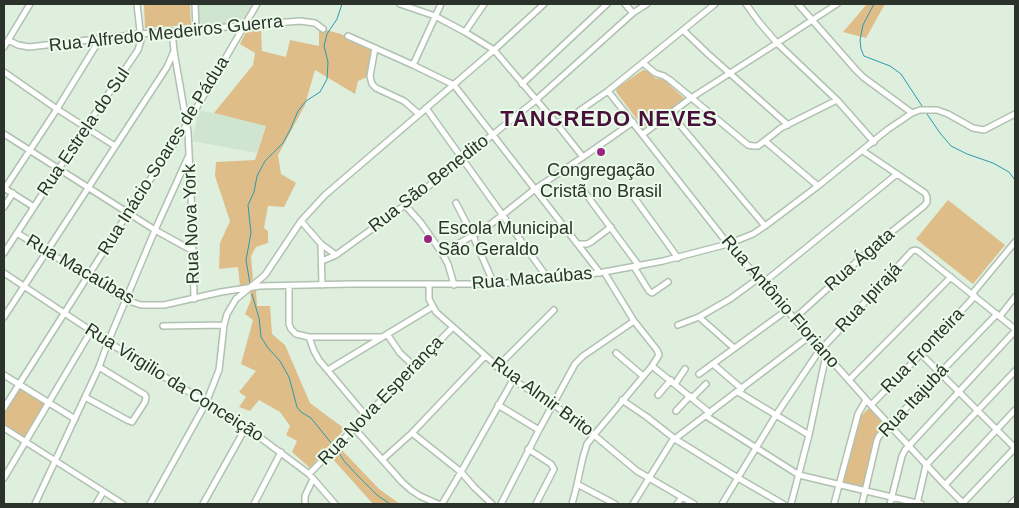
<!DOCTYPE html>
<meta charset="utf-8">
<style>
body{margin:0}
#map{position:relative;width:1019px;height:508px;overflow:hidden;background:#dfefde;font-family:Helvetica,sans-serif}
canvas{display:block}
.frame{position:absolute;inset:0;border:5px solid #2b312b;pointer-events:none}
</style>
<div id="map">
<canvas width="1019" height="508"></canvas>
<div class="frame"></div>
</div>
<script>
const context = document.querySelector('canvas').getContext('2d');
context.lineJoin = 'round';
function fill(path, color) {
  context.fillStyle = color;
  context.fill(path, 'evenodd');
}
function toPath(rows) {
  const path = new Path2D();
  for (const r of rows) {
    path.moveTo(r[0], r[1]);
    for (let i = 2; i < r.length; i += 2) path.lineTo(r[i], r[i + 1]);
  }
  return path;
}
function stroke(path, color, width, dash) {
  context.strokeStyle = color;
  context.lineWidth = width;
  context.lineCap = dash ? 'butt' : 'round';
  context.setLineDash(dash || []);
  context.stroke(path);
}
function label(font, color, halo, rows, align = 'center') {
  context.font = font + ' Helvetica,sans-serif';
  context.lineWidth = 4;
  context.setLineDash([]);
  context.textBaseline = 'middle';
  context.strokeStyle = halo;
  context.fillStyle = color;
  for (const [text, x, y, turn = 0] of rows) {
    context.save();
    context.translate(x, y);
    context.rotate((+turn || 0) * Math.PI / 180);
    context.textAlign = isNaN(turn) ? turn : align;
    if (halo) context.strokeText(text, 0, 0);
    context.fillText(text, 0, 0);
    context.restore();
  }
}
fill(toPath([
 [197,4,250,4,250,12,243,24,198,27],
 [199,110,266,125,257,153,192,141]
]), '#cfe5cf');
fill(toPath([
 [144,4,190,4,191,25,145,28],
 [867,4,885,4,866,38,843,32],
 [319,28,341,34,371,49,369,76,358,81,355,94,315,70,305,105,278,155,281,174,296,183,284,207,268,206,264,228,268,231,268,243,256,247,251,256,253,279,248,285,240,286,238,267,219,269,220,243,230,221,215,176,216,162,255,160,266,126,214,113,253,65,255,53,240,44,247,30,261,31,262,51,286,57,290,40,319,46],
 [643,70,647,71,655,78,664,80,684,98,683,101,644,127,642,126,617,93,616,91,617,88],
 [948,200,1005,245,973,284,916,239],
 [250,290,256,290,257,306,270,306,272,334,285,345,310,403,345,429,333,441,310,468,292,452,297,441,286,435,290,426,280,412,259,400,250,411,239,407,246,397,239,392,256,371,241,364,253,320,245,314,251,300],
 [18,387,45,404,24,437,4,424,4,409],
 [869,408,885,425,875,436,863,487,842,482,859,418],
 [339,447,379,489,400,504,373,504,330,456]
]), '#dfbd89');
stroke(toPath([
 [874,4,863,25,860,40,861,49,864,56,890,66,901,74,922,106],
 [927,114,940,133,951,146,967,154,993,163,1009,172,1015,180],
 [250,284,246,260,251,233,248,205,254,192,257,176,265,161,283,143,290,130,298,111,306,101,320,92,327,79,328,62,324,46,327,34,337,19,342,4],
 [252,294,259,318,261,337,268,348,280,361,289,377,297,407,301,412,311,418,332,444],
 [338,451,344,461,358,476,377,495,390,504]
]), '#2a9bad', 1);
const minor = toPath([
 [195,4,196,29],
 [400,4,435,16,465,32,494,50,556,123,583,157],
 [625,4,633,13],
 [746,4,759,22,777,43,837,100,874,142],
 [798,4,856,70,863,77,912,113],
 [683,30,708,54,788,125],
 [172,31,174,51,188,132,192,216,194,299],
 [465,32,484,4],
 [348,36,413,65,454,85,600,273],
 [8,40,18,45,29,47,140,34,300,21,315,23,323,29],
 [4,47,30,4],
 [375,48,370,76,372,84,376,88,404,101,419,114],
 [643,63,655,73,664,76,670,80,748,145,753,146,758,146,781,128,837,100],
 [413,65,441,4],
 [4,72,57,109,115,146],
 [522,84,607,4],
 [608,91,728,244,871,405,945,485,963,503],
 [426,108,549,280],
 [670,113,765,226],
 [556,123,572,116,608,91,715,4],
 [4,134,155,230,193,251],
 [643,134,691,98,777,43,837,4],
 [765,141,818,186],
 [4,188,34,207],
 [5,188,57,109,100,39],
 [628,189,678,258],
 [583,190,639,266],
 [456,203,473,236,494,284],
 [405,205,421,223,442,253,448,264,454,285],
 [4,207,13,193],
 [301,221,321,244,336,255],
 [17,233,126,300,141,305,164,305,221,292,260,286,350,284,494,284,549,280,604,272,663,261,728,244,753,234,765,226,818,186,887,130,912,113,920,110,937,110,948,114,973,128,984,130,1015,114],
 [321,244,322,285],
 [578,244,587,244,591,242,611,227],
 [4,253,86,127,138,50,141,40,137,4],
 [442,253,486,228,535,189,583,157,633,122],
 [322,261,336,255,405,205,536,100,633,13,647,4],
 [634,267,649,291,652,293,668,282],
 [4,273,108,342,246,427,309,474,335,504],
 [763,283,897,174],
 [429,285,429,299,436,312,513,380,553,404,594,435,637,471,694,504],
 [289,286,289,324,291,329,296,334,309,337,383,337],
 [972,294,1015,242],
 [1000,316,1015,297],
 [4,317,167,67,174,51],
 [699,317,734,348],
 [794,319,875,245,924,206,927,202,927,197,925,193,863,151],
 [678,325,699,317,730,299,759,278],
 [163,326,224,325],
 [387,334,400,353,414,366],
 [309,337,314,351,319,360,366,416],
 [616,353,643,376],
 [921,354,1015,448,962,504],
 [713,364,742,389],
 [652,366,710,413],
 [497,367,554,310],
 [328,370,432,307],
 [699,374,787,310],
 [4,375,75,419],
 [849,380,951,277],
 [675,384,685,369],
 [738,392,809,435],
 [658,395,671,380],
 [85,397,127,420,132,422,145,402,146,397,145,395,99,367],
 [692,398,706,384],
 [622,400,647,417,675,439,738,478,783,504],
 [498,405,539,430],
 [871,405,921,354,975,296],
 [4,408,128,213,187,124,257,4],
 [676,411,690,396],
 [706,416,799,475,921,504],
 [4,428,123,504],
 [354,428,402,482,411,490,420,496,438,504],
 [412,433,461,472,474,487,492,504],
 [528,449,551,464,554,469,536,504],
 [383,459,412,433,485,356],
 [309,474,452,328],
 [4,478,91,331],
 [577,484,615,504],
 [945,485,1015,410],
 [35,504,99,367,108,342,155,230,189,155],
 [96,504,103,492],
 [150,504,206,403,219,370,224,325,227,314,236,299,265,275,301,221,325,195,494,50,544,4],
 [203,504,246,427],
 [254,504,281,452],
 [305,504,305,496,313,479],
 [442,504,461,472,513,380],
 [501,504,539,430,575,364,583,356,634,321],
 [572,504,576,489,583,457,587,444,594,435,652,366,659,355,657,350,634,321,604,272],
 [633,504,672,441,810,336],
 [677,504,682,497],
 [722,504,776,415,817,354,912,251,915,250,918,251,1015,329],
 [791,504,809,435,826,355],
 [834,504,858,414,866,400],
 [862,504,877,440,879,436,997,314],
 [890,504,902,456,905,450,1015,331],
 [917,504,926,465,1015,371],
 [1011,504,1015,500]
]);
stroke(minor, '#b1c1b1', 8);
stroke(minor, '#fff', 5);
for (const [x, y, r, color] of [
 [601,152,5,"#9b2681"],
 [428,239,5,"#9b2681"]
]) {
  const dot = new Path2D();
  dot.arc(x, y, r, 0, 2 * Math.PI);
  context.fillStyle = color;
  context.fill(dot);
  stroke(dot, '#ecfceb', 2);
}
label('18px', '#2b312b', '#ecfceb', [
 ["Rua Alfredo Medeiros Guerra",166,34,-6],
 ["Rua Estrela do Sul",84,132,-56],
 ["Rua Inácio Soares de Pádua",164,156,-58],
 ["Rua São Benedito",429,184,-38],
 ["Rua Nova York",192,224,-92],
 ["Rua Ágata",860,260,-41],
 ["Rua Macaúbas",80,270,30],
 ["Rua Macaúbas",532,279,-5],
 ["Rua Ipirajá",869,298,-47],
 ["Rua Antônio Floriano",780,302,49],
 ["Rua Fronteira",923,351,-46],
 ["Rua Virgilio da Conceição",174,383,32],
 ["Rua Almir Brito",542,397,36],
 ["Rua Nova Esperança",381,401,-46],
 ["Rua Itajubá",914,401,-47]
]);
label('18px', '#2b312b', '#ecfceb', [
 ["Congregação",601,171],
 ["Cristã no Brasil",601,192],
 ["Escola Municipal",438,229,"left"],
 ["São Geraldo",438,250,"left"]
]);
context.letterSpacing = '1px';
label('bold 22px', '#48103b', '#ecfceb', [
 ["TANCREDO NEVES",609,120]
]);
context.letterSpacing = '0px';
</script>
